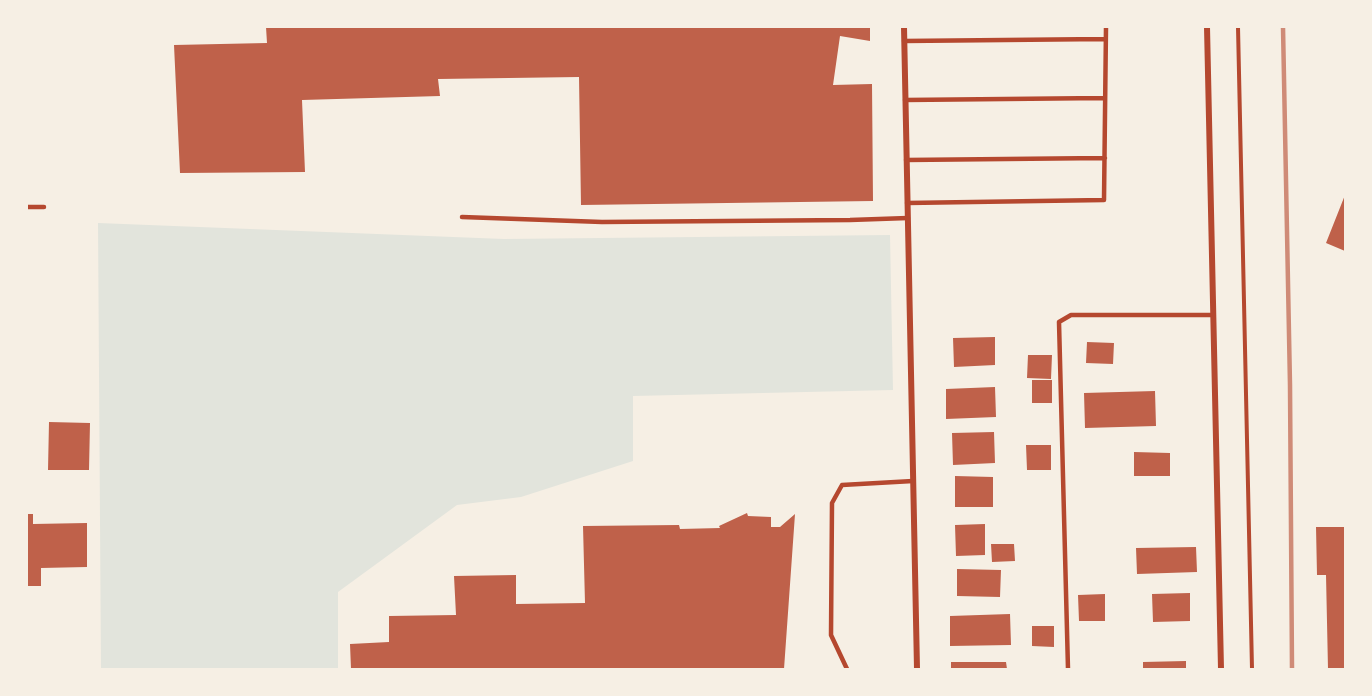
<!DOCTYPE html>
<style>
body{margin:0}
#map{position:relative;width:1372px;height:696px;overflow:hidden;background:#f6efe4;font-family:"Titillium Web",sans-serif}
canvas{display:block}
.frame{position:absolute;inset:0;border:28px solid #f6efe4;pointer-events:none}
</style>
<div id="map">
<canvas width="1372" height="696"></canvas>
<div class="frame"></div>
</div>
<script>
const context = document.querySelector('canvas').getContext('2d');
context.lineJoin = 'round';
function fill(path, color) {
  context.fillStyle = color;
  context.fill(path, 'evenodd');
}
function toPath(rows) {
  const path = new Path2D();
  for (const r of rows) {
    path.moveTo(r[0], r[1]);
    for (let i = 2; i < r.length; i += 2) path.lineTo(r[i], r[i + 1]);
  }
  return path;
}
function stroke(path, color, width, dash) {
  context.strokeStyle = color;
  context.lineWidth = width;
  context.lineCap = dash ? 'butt' : 'round';
  context.setLineDash(dash || []);
  context.stroke(path);
}
fill(toPath([
 [98,223,504,239,890,235,893,390,633,396,633,461,521,497,457,505,338,592,338,669,101,669]
]), '#e2e4dc');
fill(toPath([
 [266,27,870,27,870,41,840,36,833,85,872,84,873,201,581,205,579,77,438,79,440,96,302,100,305,172,180,173,174,45,267,43],
 [1345,195,1345,251,1326,243],
 [995,337,995,365,954,367,953,338],
 [1087,342,1114,343,1113,364,1086,363],
 [1028,355,1052,355,1051,379,1027,378],
 [1032,380,1052,380,1052,403,1032,403],
 [995,387,996,417,946,419,946,389],
 [1155,391,1156,426,1085,428,1084,393],
 [49,422,90,423,89,470,48,470],
 [994,432,995,463,953,465,952,433],
 [1026,445,1051,445,1051,470,1027,470],
 [1134,452,1170,453,1170,476,1134,476],
 [955,476,993,477,993,507,955,507],
 [747,513,748,516,771,517,771,527,780,527,795,514,784,669,351,669,350,644,389,642,389,616,456,615,454,576,516,575,516,604,585,603,583,526,679,525,680,529,720,528,719,526],
 [27,514,33,514,33,524,87,523,87,567,41,568,41,586,27,586],
 [985,524,985,555,956,556,955,525],
 [1316,527,1345,527,1345,669,1328,669,1326,575,1317,575],
 [991,544,1014,544,1015,561,992,562],
 [1196,547,1197,572,1137,574,1136,548],
 [957,569,1001,570,1000,597,957,596],
 [1190,593,1190,621,1153,622,1152,594],
 [1105,594,1105,621,1079,621,1078,595],
 [1010,614,1011,645,950,646,950,616],
 [1032,626,1054,626,1054,647,1032,646],
 [1186,661,1186,669,1143,669,1143,662],
 [951,662,1006,662,1007,669,951,669]
]), '#bf614a');
stroke(toPath([
 [1238,27,1252,669]
]), '#b5482f', 4);
stroke(toPath([
 [904,41,1105,39],
 [905,100,1105,98],
 [906,160,1105,158],
 [907,203,1104,200,1106,27],
 [27,207,44,207],
 [462,217,602,222,850,220,908,218],
 [847,669,831,635,832,503,842,485,913,481],
 [1068,669,1059,322,1071,315,1213,315]
]), '#b5482f', 4.5);
stroke(toPath([
 [904,27,917,669],
 [1207,27,1221,669]
]), '#b5482f', 6);
stroke(toPath([
 [1283,27,1290,385,1292,669]
]), '#cf8b77', 4.5);
</script>
